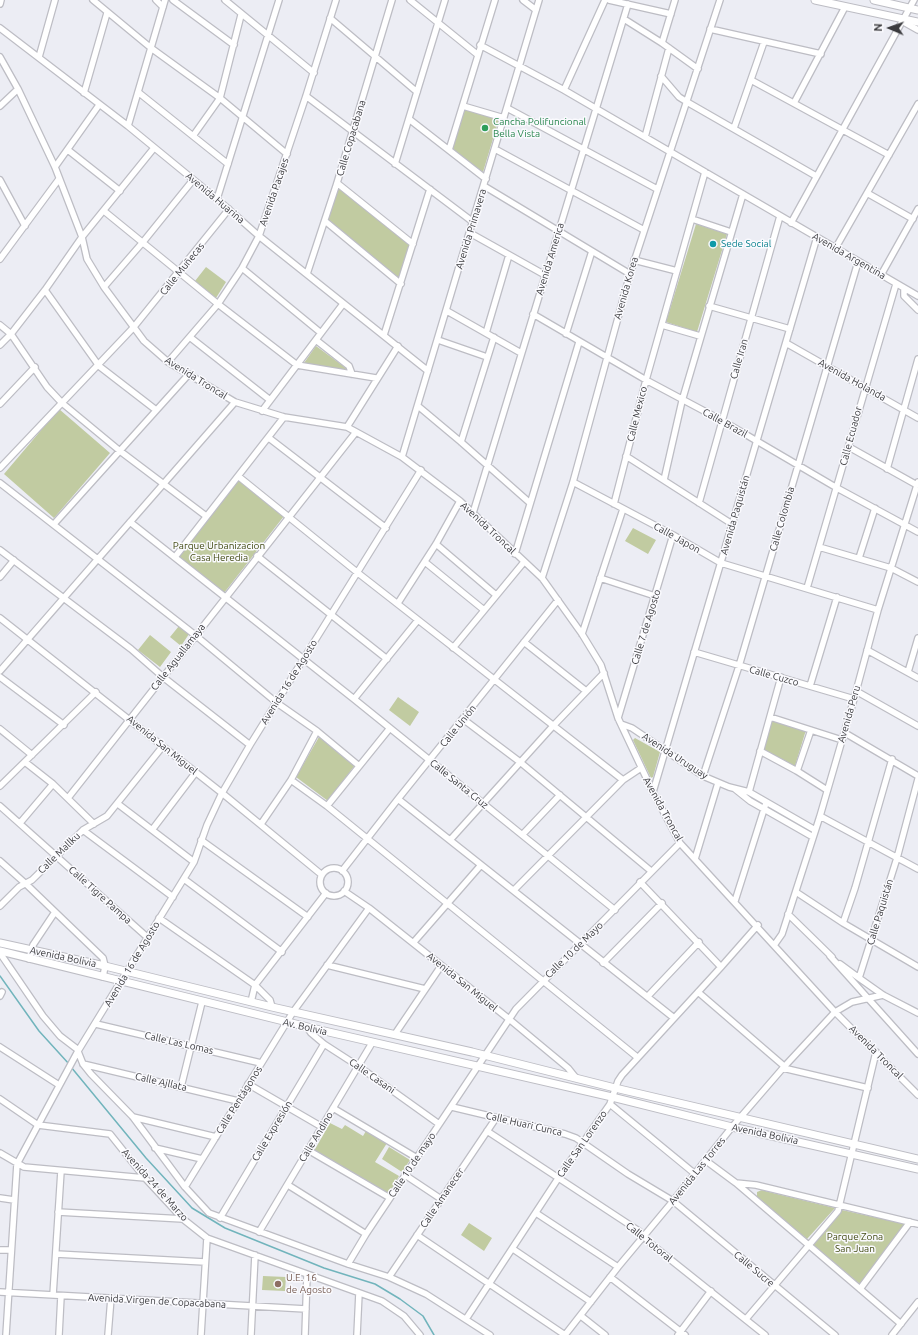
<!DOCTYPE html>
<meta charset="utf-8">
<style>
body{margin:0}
#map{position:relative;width:918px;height:1335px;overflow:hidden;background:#ecedf4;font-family:Ubuntu,sans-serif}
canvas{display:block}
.north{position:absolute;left:870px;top:8px;width:40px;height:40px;-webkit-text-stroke:3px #fafafe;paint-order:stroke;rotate:272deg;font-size:11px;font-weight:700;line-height:16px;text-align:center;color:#3b3b3e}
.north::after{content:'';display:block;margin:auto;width:14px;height:18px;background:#3b3b3e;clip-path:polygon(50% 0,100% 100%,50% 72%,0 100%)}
</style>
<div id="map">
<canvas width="918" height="1335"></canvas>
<div class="north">N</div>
</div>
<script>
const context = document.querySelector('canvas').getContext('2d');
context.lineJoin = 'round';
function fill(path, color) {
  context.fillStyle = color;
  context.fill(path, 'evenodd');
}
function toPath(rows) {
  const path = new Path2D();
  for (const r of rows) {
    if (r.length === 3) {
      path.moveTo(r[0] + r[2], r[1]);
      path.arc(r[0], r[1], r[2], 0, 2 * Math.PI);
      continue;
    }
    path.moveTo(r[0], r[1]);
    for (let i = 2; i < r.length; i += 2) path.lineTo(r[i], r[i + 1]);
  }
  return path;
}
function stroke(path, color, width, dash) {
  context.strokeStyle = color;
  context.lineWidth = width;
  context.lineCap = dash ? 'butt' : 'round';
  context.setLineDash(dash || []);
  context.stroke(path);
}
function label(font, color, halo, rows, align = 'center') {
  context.font = font + ' Ubuntu,sans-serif';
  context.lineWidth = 3;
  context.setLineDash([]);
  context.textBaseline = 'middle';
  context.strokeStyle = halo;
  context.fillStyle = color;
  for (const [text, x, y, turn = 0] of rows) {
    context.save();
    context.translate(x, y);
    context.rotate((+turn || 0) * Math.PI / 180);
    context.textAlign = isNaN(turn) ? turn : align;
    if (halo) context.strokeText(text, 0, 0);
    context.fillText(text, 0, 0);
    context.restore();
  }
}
fill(toPath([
 [465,108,499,119,483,172,451,149],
 [338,188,410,245,399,278,327,221],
 [696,224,727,234,697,332,666,322],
 [206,267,226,282,216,298,195,281],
 [316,346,350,371,304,363],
 [59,409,110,453,54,518,4,474],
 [238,480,284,516,224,593,178,557],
 [633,528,656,540,648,554,625,541],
 [179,626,189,634,181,646,170,637],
 [150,635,171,652,160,667,138,650],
 [398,697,419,712,410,726,389,710],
 [771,720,806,730,795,766,763,749],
 [319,737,355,765,328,801,296,777],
 [635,738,660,752,653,777,651,778,633,740],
 [330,1123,342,1129,345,1125,363,1136,366,1131,387,1143,375,1162,399,1176,388,1196,314,1151],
 [389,1147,410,1160,402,1172,382,1159],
 [762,1190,773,1193,835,1208,807,1239,757,1197,757,1192],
 [842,1210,905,1224,861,1285,813,1245],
 [469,1223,492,1238,484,1251,461,1235],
 [263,1276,286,1277,285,1291,262,1290]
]), '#c1cba1');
stroke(toPath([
 [0,976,39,1031,69,1064],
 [71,1067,146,1158,192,1208,225,1228,324,1268,375,1284,400,1299,423,1316,434,1335]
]), '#71b4bc', 1.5);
const minor = toPath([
 [93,0,151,48,220,98,287,154],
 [156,0,163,7],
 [173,0,234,45],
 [225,0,314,73],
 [410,0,478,55],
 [523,0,536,10],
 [609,0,671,14],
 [0,4,1,0],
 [330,18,417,92],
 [624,19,662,43,698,69],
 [902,21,918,30],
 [0,28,128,126,217,199,259,236,428,371],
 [710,29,821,54],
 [662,43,675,0],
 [480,45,564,90,918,296],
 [0,57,18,89,55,167,82,237,87,259,104,287,144,341,168,362,235,402,284,417,347,427,402,457,460,501,542,578,582,634,601,665,618,718,653,792,680,843,835,1012,918,1095],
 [39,57,55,0],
 [661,76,679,97,687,102,816,176],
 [751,80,889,155],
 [564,90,605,0],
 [138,92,228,164],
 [84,93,107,13],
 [306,96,473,222],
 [794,103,845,7],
 [0,106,18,89],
 [463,106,504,118],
 [507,108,657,189],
 [409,119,486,179],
 [128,126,165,0],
 [734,128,764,42],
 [193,136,220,98,241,15],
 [645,137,669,48],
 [495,149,644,230],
 [68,150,120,191],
 [449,150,495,0],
 [395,164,445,0],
 [55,167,99,105],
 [0,180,25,226],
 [337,183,413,244],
 [484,186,630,274],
 [867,193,913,219],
 [217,199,279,0],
 [104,211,218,304,297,365,376,378],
 [692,219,731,232],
 [325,221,401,284],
 [791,223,914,0],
 [470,233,545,275],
 [835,249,918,104],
 [0,259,59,179],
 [634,260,677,271],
 [242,268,321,333],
 [307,274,337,183,392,0],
 [881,275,918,209],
 [104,287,143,242,193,180],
 [904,289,904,296,918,310],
 [45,290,99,366,156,410],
 [709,306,790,329],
 [447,311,521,353],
 [533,314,646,380,721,420,837,488,918,532],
 [0,325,11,334,47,387,62,403,120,451,206,516],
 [662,325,700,336],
 [486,333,509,255],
 [566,334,592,251],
 [384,335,430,189],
 [191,338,270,400],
 [316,340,349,366,352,374],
 [438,340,487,357],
 [786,343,918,418],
 [0,345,11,334,45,290,82,237,154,148],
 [168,362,218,304,242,268,259,236,306,96,336,0],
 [0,404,35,367],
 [418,406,461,442,530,503],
 [262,411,343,304],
 [347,427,398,346],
 [269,438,386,528],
 [461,442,494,337],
 [849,447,917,485],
 [626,456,732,524],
 [402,457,539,0],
 [0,468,133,328,229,209],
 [887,469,918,359],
 [238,476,358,573,623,780],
 [664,480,682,401,743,194],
 [573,482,673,535,721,563,878,610],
 [0,483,195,635,277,703,317,731,358,765],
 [699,503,780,216],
 [614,504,646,380,705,172],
 [473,513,628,4],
 [130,522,354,699,615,910],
 [54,524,189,374],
 [436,544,496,595],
 [819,547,891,568,918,582],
 [0,550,131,649,163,677,250,745],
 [515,554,579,342],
 [257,556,387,659],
 [175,557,284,417],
 [859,558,875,508],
 [425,562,484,610],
 [0,577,14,560],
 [542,578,573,482,630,274,720,0],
 [600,578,655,596],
 [807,588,896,284],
 [398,603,436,544,460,501],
 [0,618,222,793,322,875],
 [582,634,623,509],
 [524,642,586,691],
 [453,648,524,562],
 [867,650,918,678],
 [694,652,854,699],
 [0,671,235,402],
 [908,672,918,638],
 [0,677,64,725],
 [810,686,837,597],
 [856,691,918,726],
 [354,699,418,620],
 [770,717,842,740],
 [618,718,673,535],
 [463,719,520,762,651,871],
 [621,724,632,728,703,776,729,787,749,792,815,830],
 [0,729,32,755],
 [845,733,918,776],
 [760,751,797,771,827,790],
 [25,762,53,784,94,824],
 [797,771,811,730],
 [703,776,739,666,858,262],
 [918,779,897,858,859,978,883,995,918,1013],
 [291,780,327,806,637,1057],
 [0,786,96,692],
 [735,789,750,801,813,837],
 [653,792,817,237],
 [749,792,781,677],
 [68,798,356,432],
 [398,799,674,1018],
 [118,804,194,862],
 [0,806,147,937],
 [327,806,390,728],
 [820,816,918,869],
 [20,823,53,784],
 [261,824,291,780,317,731],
 [83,830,173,897],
 [152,830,196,772],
 [523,834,560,795],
 [451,839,553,726,604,673],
 [201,840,308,917],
 [695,859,718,783],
 [0,861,26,884,103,958,105,966,103,977],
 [334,882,14],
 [342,871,398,799,558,600],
 [184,879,282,952],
 [640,882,721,967],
 [514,890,623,780,641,768],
 [344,891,369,908,509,1019,568,1068,576,1078],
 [796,892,843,923,918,967],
 [735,901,766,803],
 [0,906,19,887,32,880,83,830,107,816,163,746],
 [788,914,832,957],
 [159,918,255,985,270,1000,272,1007],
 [843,923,855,888,892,759],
 [413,943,481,865],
 [775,944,782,934,820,816,854,699,878,610,918,482],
 [0,953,43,1016,60,1036,77,1049,83,1064,91,1074,133,1117,185,1187,209,1213,348,1264,389,1277,426,1294,490,1335],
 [830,956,918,1054],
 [29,959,33,945,55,912],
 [603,963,662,903],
 [840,964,859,978],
 [327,965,425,989],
 [698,992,784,1066],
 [0,996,2,992],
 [648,996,699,942],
 [251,1002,255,985,326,893],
 [96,1024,261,1063],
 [307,1027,311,1033,324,1044,358,1066,439,1124],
 [395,1034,441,966],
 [0,1047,59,1085],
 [83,1064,238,1101],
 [783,1068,868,1088],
 [248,1084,322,1127],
 [181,1087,202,1002],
 [0,1099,38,1125,110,1134,145,1178,183,1219,207,1238,382,1301,404,1316,420,1335],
 [610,1104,694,1173],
 [452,1107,565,1134,576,1138,628,1174,673,1201,835,1335],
 [333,1108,417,1158],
 [133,1117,216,1137],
 [487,1131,639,1231,651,1244,765,1335],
 [155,1148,202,1159],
 [308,1150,390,1198],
 [0,1153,24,1167,145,1178],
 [705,1160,736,1183,901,1324],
 [405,1175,441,1199],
 [736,1183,756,1185,918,1224],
 [288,1185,366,1234],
 [185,1187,293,1012,369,908],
 [0,1198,14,1200],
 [58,1212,183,1219],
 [536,1213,618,1267],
 [220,1218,324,1044],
 [259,1232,372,1043],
 [417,1235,565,1335],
 [513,1249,591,1302],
 [0,1250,11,1250],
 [56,1254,205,1262],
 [348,1264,366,1234,516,1009,680,843],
 [389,1277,496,1118],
 [610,1277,685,1335],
 [860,1289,910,1222],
 [0,1292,306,1309],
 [53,1295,61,1171],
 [581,1316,605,1335],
 [466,1319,559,1177,610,1104,618,1081,622,1075,721,967,758,925],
 [746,1319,838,1211,876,1052],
 [6,1335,17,1164,78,1051,194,862,207,825,222,793,250,745,421,470],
 [59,1335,61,1296],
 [108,1335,111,1298],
 [201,1335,207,1238],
 [251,1335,255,1255],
 [305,1335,307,1275],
 [357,1335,359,1293],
 [565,1335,618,1267,673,1201,732,1127,783,1068,835,1012,852,1002,883,995],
 [678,1335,711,1291],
 [892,1335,918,1302]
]);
const tertiary = toPath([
 [815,0,918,22],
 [874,0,918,10],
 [0,943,105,966,272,1007,472,1052,615,1088,918,1159],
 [0,951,320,1030,612,1097,732,1127,918,1169]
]);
stroke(minor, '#bdbdc4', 8);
stroke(tertiary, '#bdbdc4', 9);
stroke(minor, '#fff', 5.5);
stroke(tertiary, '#fff', 7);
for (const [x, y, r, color] of [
 [485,128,4,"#2e9e5b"],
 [713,244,4,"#0f9aa8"],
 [278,1284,4,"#8d6e63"]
]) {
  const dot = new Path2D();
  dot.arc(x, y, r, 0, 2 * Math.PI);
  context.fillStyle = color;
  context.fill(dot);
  stroke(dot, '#fafafe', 1.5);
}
label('10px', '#27864d', '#fafafe', [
 ["Cancha Polifuncional",493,122],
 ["Bella Vista",493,134]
], 'left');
label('10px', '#3b3b3e', '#fafafe', [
 ["Calle Copacabana",351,138,-73],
 ["Avenida Pacajes",274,192,-71],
 ["Avenida Huarina",215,198,40],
 ["Avenida Primavera",471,229,-73],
 ["Avenida Argentina",849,256,30],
 ["Avenida America",550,259,-73],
 ["Calle Muñecas",182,269,-51],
 ["Avenida Korea",626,288,-74],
 ["Calle Iran",739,359,-74],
 ["Avenida Troncal",196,378,32],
 ["Avenida Holanda",852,380,29],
 ["Calle Mexico",637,414,-76],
 ["Calle Brazil",725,423,29],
 ["Calle Ecuador",851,436,-75],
 ["Avenida Paquistán",735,515,-74],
 ["Calle Colombia",782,519,-74],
 ["Avenida Troncal",488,528,43],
 ["Calle Japon",677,538,29],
 ["Calle 7 de Agosto",646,627,-73],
 ["Calle Aguallamaya",178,657,-52],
 ["Calle Cuzco",774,676,16],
 ["Avenida 16 de Agosto",289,682,-58],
 ["Avenida Peru",849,714,-74],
 ["Calle Unión",458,726,-51],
 ["Avenida San Miguel",162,745,39],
 ["Avenida Uruguay",675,756,33],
 ["Calle Santa Cruz",459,784,39],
 ["Avenida Troncal",663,809,61],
 ["Calle Mallku",59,853,-44],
 ["Calle Tigre Pampa",100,895,42],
 ["Calle Paquistán",880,912,-73],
 ["Calle 10 de Mayo",574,950,-44],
 ["Avenida Bolivia",63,957,12],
 ["Avenida 16 de Agosto",132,964,-59],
 ["Avenida San Miguel",462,982,39],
 ["Av. Bolivia",305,1027,13],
 ["Calle Las Lomas",179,1043,13],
 ["Avenida Troncal",876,1052,45],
 ["Calle Casani",372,1076,35],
 ["Calle Ajllata",161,1082,13],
 ["Calle Pentágonos",239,1100,-58],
 ["Calle Huari Cunca",524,1124,13],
 ["Calle Expresión",272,1131,-59],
 ["Avenida Bolivia",765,1134,12],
 ["Calle Andino",316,1137,-59],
 ["Calle San Lorenzo",582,1144,-55],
 ["Calle 10 de mayo",412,1165,-56],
 ["Avenida Las Torres",697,1171,-51],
 ["Avenida 24 de Marzo",155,1185,48],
 ["Calle Amanecer",442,1198,-56],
 ["Calle Totoral",649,1242,39],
 ["Calle Sucre",754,1269,40],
 ["Avenida Virgen de Copacabana",157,1301,3]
]);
label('10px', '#0d838f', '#fafafe', [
 ["Sede Social",721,244]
], 'left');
label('10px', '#424b13', '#fafafe', [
 ["Parque Urbanizacion",219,546],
 ["Casa Heredia",219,558],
 ["Parque Zona",855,1237],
 ["San Juan",855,1249]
]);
label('10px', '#785e54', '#fafafe', [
 ["U.E. 16",286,1278],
 ["de Agosto",286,1290]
], 'left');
</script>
